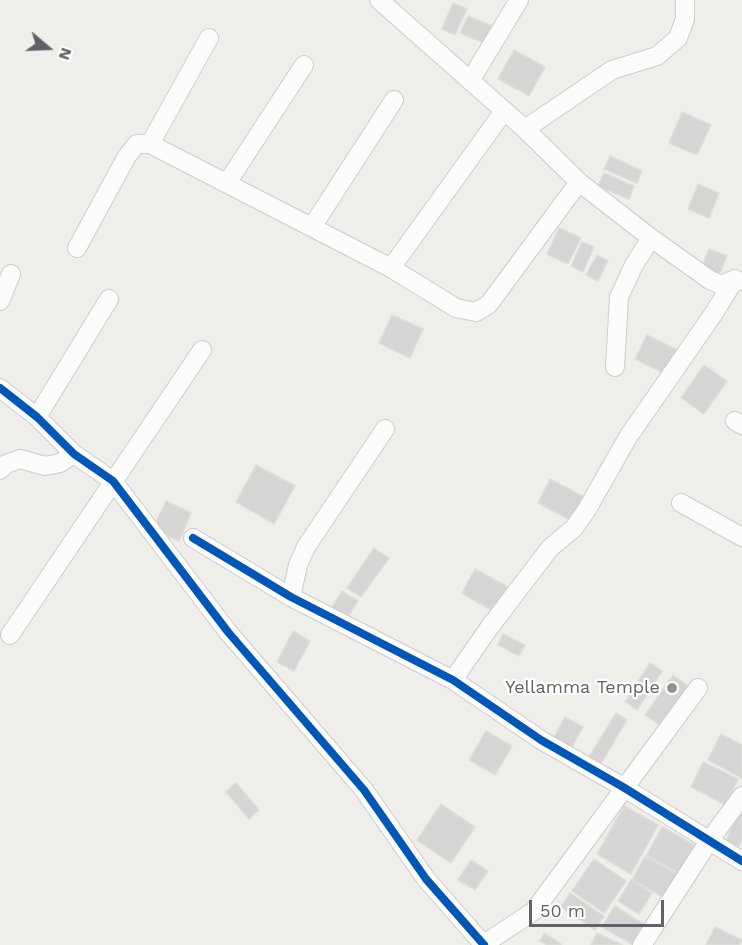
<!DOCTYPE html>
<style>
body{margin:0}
#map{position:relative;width:742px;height:945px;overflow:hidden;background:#efeeea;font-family:"Work Sans",sans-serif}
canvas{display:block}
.north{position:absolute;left:18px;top:18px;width:60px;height:60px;-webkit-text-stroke:4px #fff;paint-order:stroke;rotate:109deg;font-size:16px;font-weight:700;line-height:24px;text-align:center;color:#5f6368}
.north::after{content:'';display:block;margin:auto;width:21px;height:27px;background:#5f6368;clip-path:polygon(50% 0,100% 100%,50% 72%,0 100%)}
.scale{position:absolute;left:529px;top:900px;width:135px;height:27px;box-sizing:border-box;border:3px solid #5f6368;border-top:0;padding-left:8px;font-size:18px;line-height:21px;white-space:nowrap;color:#5f6368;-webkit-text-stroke:4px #fff;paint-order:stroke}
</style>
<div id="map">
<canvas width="742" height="945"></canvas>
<div class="north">N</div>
<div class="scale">50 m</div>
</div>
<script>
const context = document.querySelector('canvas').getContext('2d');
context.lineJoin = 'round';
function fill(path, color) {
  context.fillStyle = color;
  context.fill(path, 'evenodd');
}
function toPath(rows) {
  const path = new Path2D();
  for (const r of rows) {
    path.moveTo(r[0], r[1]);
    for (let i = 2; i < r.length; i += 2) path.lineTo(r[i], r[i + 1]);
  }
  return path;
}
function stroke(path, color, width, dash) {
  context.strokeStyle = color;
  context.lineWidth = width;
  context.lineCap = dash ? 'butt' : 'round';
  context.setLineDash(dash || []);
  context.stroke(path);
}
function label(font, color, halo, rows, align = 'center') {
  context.font = font + ' "Work Sans",sans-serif';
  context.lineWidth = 4.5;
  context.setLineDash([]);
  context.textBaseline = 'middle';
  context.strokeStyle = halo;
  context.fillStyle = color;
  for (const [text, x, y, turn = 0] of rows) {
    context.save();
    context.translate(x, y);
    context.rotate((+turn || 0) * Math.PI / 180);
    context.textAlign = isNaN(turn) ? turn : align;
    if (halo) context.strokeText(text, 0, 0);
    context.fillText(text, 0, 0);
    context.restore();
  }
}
const building = toPath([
 [453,3,467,9,455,35,442,29,453,3],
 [468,16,492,26,484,43,460,33,468,16],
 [514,50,545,67,529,96,498,79,514,50],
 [682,112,711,125,697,155,669,143,682,112],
 [610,156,642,171,637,183,604,169,610,156],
 [604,173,634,186,629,199,598,186,604,173],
 [698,184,719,193,709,218,688,209,698,184],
 [559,228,581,238,568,264,547,254,559,228],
 [582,242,594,247,583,272,571,266,582,242],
 [709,249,727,256,718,277,701,269,709,249],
 [597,255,608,261,598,281,586,275,597,255],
 [392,315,423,329,410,358,379,343,392,315],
 [647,335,679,351,668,375,635,359,647,335],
 [704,365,727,381,704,414,681,398,704,365],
 [256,465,295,486,274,524,236,502,256,465],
 [550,479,586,498,574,522,538,503,550,479],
 [166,501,191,513,179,541,153,529,166,501],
 [374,548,389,558,361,597,347,588,374,548],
 [475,569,510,588,496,613,462,593,475,569],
 [342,591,358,601,345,622,329,612,342,591],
 [293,631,310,641,294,671,277,662,293,631],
 [503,634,525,645,519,656,498,645,503,634],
 [650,663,662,671,637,710,625,702,650,663],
 [673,675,688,686,661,726,645,715,673,675],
 [616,713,627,720,599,767,587,760,616,713],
 [565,717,583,727,568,754,550,744,565,717],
 [486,731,512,746,495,775,469,760,486,731],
 [721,734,742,745,742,778,708,760,721,734],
 [703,762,738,779,726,805,691,787,703,762],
 [236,783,259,810,249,819,226,792,236,783],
 [441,804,475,827,451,863,417,840,441,804],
 [624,806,658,825,631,874,597,854,624,806],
 [739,813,742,815,742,840,738,848,725,842,739,813],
 [662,827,694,845,678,873,647,855,662,827],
 [645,856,680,876,667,899,632,880,645,856],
 [594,859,626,881,604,913,572,891,594,859],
 [471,860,488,871,475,890,458,880,471,860],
 [631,880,652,893,639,914,618,901,631,880],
 [570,893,604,916,595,930,561,907,570,893],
 [615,906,645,925,633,945,602,927,615,906],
 [715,927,742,940,739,945,706,945,715,927],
 [544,933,561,944,561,945,547,945,540,941,544,933],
 [597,933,622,945,591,945,597,933]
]);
fill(building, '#d6d5d3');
stroke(building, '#deddd9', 1.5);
const minor = toPath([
 [379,0,525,129,579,182],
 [470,81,519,0],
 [525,129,612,70,657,56,678,38,685,19,685,0],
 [150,144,209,38],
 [227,183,304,65],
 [312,227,394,100],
 [77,248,127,156,137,144,150,144,391,268,504,111],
 [391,268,456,308,476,312,489,304,579,182,651,238,710,280,721,285,735,279,738,281],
 [0,301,11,274],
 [615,367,619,297,634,265,651,238],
 [0,388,37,417,74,454,113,481,228,632,364,790,426,879,484,945],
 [37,417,109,299],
 [735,421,742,425],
 [0,470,6,464,20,459,45,466,60,463,74,454],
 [681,503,742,537],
 [193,538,291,597,453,680,541,740,623,787,742,861],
 [291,597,298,565,306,547,385,429],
 [10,635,202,350],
 [453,680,489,628,550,548,574,528,586,511,628,437,714,313,735,279],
 [484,944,534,911,698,688],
 [642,945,709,841,742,796]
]);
stroke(minor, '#cbcccc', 20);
stroke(minor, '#fdfcfc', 18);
stroke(toPath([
 [0,388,37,417,74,454,113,481,228,632,364,790,426,879,484,945],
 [193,538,291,597,453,680,541,740,623,787,742,861]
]), '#0057b8', 8);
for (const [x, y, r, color] of [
 [672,688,6,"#919496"]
]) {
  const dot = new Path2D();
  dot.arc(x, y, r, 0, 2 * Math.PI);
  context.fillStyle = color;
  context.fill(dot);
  stroke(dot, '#fff', 2);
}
label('18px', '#5f6368', '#fff', [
 ["Yellamma Temple",660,688]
], 'right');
</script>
